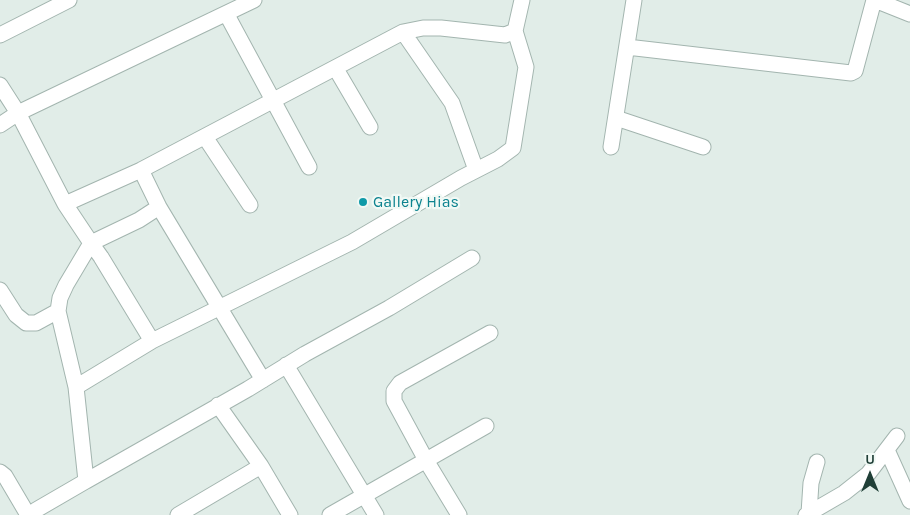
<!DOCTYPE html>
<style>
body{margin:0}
#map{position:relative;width:910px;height:515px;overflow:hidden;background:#e1ede8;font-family:Karla,sans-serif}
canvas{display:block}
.north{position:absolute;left:845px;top:450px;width:50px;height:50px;-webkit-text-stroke:4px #f1f9f5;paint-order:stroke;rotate:0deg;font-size:14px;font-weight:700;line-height:20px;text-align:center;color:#203f37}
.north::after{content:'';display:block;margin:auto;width:18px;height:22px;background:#203f37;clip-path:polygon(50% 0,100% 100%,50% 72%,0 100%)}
</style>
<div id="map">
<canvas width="910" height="515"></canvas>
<div class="north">U</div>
</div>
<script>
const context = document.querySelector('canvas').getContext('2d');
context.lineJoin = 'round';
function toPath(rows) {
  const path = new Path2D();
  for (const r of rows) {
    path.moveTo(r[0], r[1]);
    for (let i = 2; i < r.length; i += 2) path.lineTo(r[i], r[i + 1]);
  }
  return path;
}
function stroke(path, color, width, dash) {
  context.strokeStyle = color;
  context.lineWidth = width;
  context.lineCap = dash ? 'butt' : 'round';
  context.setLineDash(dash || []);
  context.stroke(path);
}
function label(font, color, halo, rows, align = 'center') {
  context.font = font + ' Karla,sans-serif';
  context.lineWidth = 4.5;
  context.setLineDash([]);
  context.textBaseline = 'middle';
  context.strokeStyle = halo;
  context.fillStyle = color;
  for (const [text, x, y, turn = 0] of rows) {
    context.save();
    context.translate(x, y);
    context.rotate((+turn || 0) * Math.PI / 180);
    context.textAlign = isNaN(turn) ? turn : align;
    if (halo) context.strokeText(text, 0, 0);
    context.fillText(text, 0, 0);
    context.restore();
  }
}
const minor = toPath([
 [875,0,910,14],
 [227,15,309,167],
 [403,32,452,103,476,170],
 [0,35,69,0],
 [627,47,851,73,855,71,874,0],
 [336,69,370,127],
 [0,85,18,113,65,204],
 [616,118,703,147],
 [0,125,18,113,254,0],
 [205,137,250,205],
 [611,147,634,0],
 [141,170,159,207,139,220,91,243,101,257,152,341],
 [159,207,263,380],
 [0,290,16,315,26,323,36,323,58,311],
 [286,365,376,515],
 [76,387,152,341,352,242,461,178,498,159,513,148,526,67,515,31],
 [218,405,261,466],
 [887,450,910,501],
 [0,472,5,476,28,515],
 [86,481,248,389,305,354,389,308,472,258],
 [809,513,811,483,817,462],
 [34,515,36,510,86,481,76,387,58,311,60,298,66,285,91,243,65,204,141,170,403,32,423,28,441,28,505,35,515,31,522,0],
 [178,515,261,466,290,515],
 [330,515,486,426],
 [459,515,427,462,394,401,394,391,400,383,490,333],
 [806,515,844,493,868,474,897,436]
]);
stroke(minor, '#a3b5af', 17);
stroke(minor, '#fff', 15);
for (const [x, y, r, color] of [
 [363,202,5,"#0f9aa8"]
]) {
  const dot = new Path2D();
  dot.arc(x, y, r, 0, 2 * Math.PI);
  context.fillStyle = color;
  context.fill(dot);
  stroke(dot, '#f1f9f5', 2);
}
label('16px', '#0d838f', '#f1f9f5', [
 ["Gallery Hias",373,202]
], 'left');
</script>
